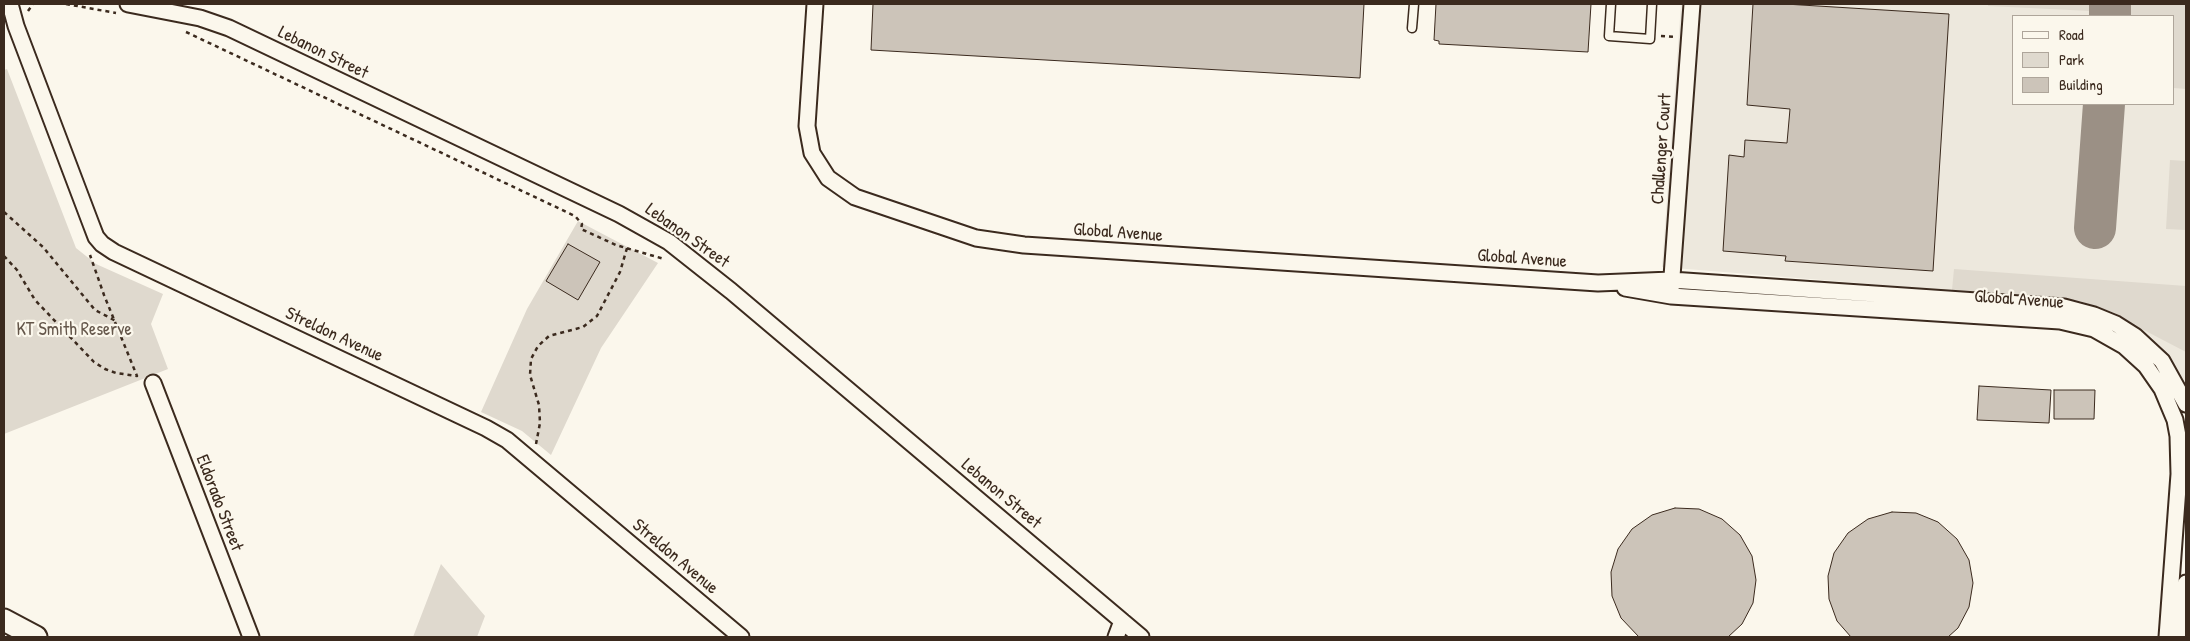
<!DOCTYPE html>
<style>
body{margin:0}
#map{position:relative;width:2190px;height:641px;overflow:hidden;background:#fbf7ec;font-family:"Patrick Hand",sans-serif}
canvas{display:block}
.frame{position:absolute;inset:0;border:5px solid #3b2a1e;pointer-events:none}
.legend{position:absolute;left:2012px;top:15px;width:162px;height:90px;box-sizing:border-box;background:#fbf7ec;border:1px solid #aea59a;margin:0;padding:6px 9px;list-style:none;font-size:15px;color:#3b2a1e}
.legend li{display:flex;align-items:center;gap:10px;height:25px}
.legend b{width:25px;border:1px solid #aea59a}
</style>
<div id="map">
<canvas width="2190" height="641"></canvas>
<div class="frame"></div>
<ul class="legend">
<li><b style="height:6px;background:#fbf7ec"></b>Road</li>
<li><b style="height:14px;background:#dfd9ce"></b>Park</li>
<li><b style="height:14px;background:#ccc4b9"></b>Building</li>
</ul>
</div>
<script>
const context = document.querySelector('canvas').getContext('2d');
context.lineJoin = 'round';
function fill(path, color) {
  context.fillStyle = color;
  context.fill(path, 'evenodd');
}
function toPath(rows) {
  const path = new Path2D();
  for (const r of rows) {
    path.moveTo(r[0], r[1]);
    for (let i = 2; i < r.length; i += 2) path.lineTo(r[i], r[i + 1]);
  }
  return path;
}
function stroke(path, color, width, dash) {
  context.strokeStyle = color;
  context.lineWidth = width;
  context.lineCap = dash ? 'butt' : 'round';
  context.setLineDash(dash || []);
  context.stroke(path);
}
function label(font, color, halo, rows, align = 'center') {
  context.font = font + ' "Patrick Hand",sans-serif';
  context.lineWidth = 4.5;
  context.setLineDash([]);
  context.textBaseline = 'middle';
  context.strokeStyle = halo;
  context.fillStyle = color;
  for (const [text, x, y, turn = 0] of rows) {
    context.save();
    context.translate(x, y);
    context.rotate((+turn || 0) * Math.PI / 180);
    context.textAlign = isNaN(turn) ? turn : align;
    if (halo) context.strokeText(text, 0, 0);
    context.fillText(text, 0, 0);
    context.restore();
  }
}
fill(toPath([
 [1681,4,2186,4,2186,384,2166,353,2138,327,2115,313,2080,301,1662,267],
 [2014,16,2174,16,2174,104,2014,104]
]), '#ede8dd');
fill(toPath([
 [1988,4,2092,4,2091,11,1988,6],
 [2127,4,2186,4,2186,89,2174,88,2174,16,2126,16],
 [7,69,76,248,96,264,163,294,151,324,168,369,4,434,4,70],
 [2170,160,2186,161,2186,230,2166,229],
 [578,221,658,263,601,348,551,455,522,431,481,412,527,309],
 [1954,269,2186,286,2186,352,2138,327,2115,313,2080,301,1952,290],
 [441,564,485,616,477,637,413,637]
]), '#dfd9ce');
stroke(toPath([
 [2110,16,2110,4],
 [2095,228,2104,104]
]), '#9b9085', 42);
const building = toPath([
 [873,4,1364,4,1360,78,871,50,873,4],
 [1436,4,1591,4,1588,52,1439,44,1439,41,1434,40,1436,4],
 [1753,4,1785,4,1949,14,1933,271,1785,261,1786,256,1723,251,1729,155,1744,157,1745,140,1787,143,1790,109,1747,105,1753,4],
 [568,244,600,262,578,300,546,281,568,244],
 [1979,386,2051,390,2049,423,1977,420,1979,386],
 [2054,390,2095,390,2094,419,2054,419,2054,390],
 [1675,508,1699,509,1722,519,1740,535,1752,556,1756,580,1753,603,1742,624,1728,637,1639,637,1621,618,1612,596,1611,572,1618,549,1632,529,1652,515,1675,508],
 [1892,512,1916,513,1938,522,1957,539,1969,560,1973,583,1969,607,1958,628,1948,637,1851,637,1837,621,1829,599,1828,576,1834,553,1848,533,1868,519,1892,512]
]);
fill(building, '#ccc4b9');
stroke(building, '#3b2a1e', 1);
const service = toPath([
 [1611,4,1609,36,1650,39,1652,4],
 [1412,28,1414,4]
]);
const minor = toPath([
 [10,4,16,26,91,224,96,237,102,244,114,252,486,428,507,440,741,637],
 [128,4,200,18,229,28,619,214,669,242,731,291,1141,637],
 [815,4,807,126,812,153,828,178,855,197,976,238,1024,245,1598,283,1671,280,2064,307,2094,315,2116,324,2135,336,2162,361,2186,404],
 [1625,288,1671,296,2060,321,2094,329,2124,346,2146,366,2162,389,2175,420,2178,436,2179,474,2167,637],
 [1671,290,1692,4],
 [153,383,251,637],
 [1116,637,1122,621],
 [2182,637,2186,583]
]);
const secondary = toPath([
 [4,620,36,637]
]);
stroke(service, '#3b2a1e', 11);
stroke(minor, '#3b2a1e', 19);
stroke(secondary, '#3b2a1e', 25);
stroke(toPath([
 [66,4,116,13],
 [28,11,33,4],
 [186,32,575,216,582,224,581,229,616,245,664,259],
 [1661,36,1675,37],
 [4,212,43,247,95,310,116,321],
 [4,256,17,270,35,300,94,362,105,369,116,373,137,376,104,295,90,255],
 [536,444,540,423,539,405,530,375,531,359,538,346,549,336,583,327,597,316,620,272,627,248]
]), '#3b2a1e', 2.5, [4, 4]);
stroke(service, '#fbf7ec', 8);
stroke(minor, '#fbf7ec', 15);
stroke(secondary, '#fbf7ec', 21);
label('18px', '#3b2a1e', '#fbf7ec', [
 ["Lebanon Street",323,53,26],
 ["Challenger Court",1662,149,-86],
 ["Global Avenue",1118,233,4],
 ["Lebanon Street",687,236,35],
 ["Global Avenue",1522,259,4],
 ["Global Avenue",2019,300,4],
 ["Streldon Avenue",334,335,25],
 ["Lebanon Street",1001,494,40],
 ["Eldorado Street",219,503,69],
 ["Streldon Avenue",675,557,40]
]);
label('18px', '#64564a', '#fbf7ec', [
 ["KT Smith Reserve",74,330]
]);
</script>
